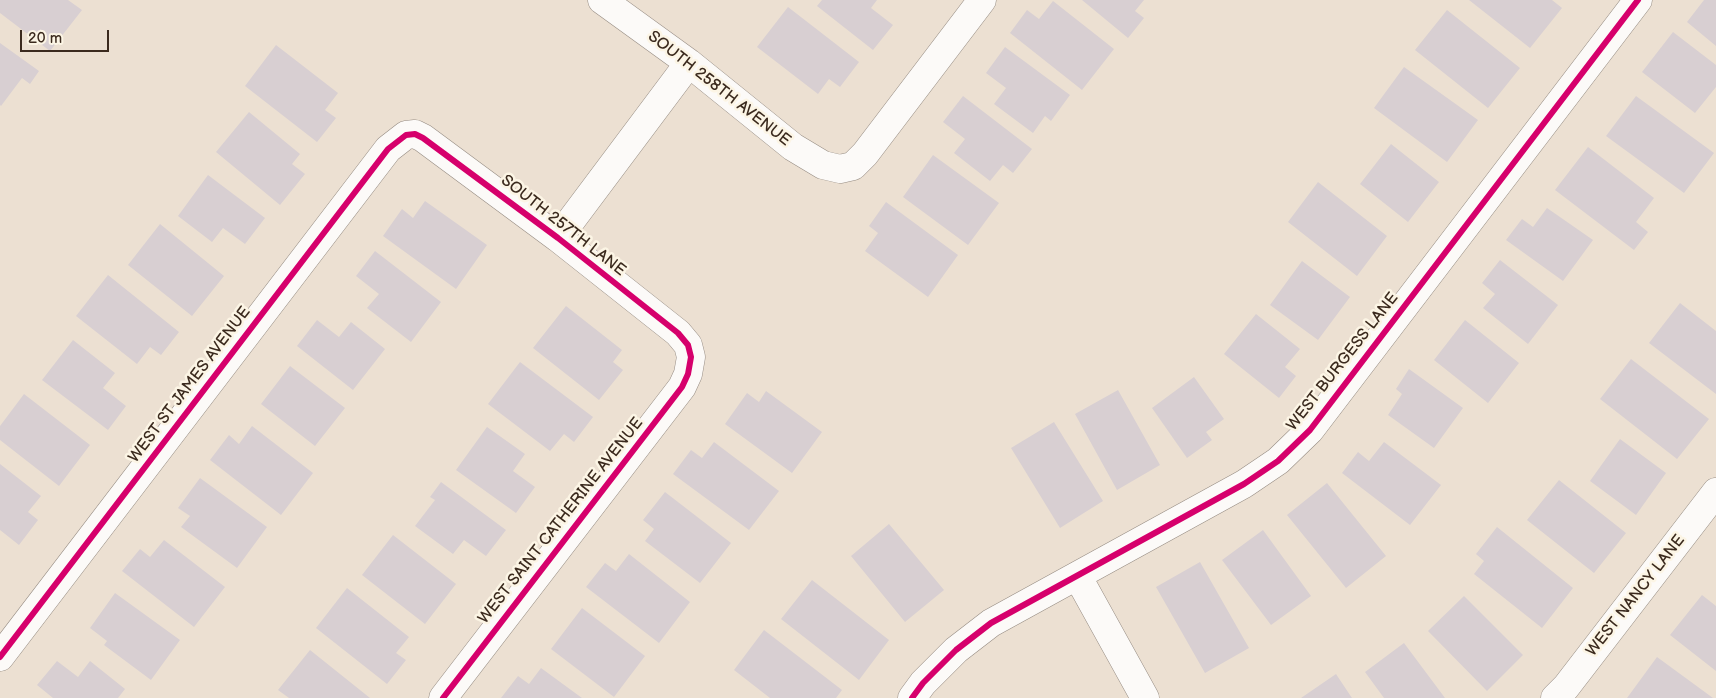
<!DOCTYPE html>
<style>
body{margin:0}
#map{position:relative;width:1716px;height:698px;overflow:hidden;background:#ece0d2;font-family:"Balsamiq Sans",sans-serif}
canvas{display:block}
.scale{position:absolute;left:20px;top:30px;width:89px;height:22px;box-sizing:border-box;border:2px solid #3b2a1e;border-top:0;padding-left:6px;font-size:15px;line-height:18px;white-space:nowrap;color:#3b2a1e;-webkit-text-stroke:4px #fcf5e5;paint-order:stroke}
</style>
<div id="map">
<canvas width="1716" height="698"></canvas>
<div class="scale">20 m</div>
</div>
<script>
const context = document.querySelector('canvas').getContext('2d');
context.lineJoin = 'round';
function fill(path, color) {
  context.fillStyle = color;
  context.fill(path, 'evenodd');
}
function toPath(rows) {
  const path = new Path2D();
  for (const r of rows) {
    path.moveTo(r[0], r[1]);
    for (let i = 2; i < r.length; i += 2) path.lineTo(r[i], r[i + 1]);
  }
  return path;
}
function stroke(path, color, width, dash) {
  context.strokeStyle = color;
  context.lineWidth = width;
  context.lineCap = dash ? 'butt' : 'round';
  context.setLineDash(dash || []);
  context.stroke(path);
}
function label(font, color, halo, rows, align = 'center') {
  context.font = font + ' "Balsamiq Sans",sans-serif';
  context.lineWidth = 5;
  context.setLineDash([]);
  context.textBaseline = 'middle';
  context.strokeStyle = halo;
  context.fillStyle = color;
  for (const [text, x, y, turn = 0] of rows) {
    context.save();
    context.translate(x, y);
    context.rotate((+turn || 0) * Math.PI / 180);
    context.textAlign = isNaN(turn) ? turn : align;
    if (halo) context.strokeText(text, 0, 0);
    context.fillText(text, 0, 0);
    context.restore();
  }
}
fill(toPath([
 [0,0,68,0,82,10,50,51,0,13],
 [822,0,877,0,871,8,893,25,873,50,817,6],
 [1082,0,1144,0,1135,11,1144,18,1128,38],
 [1469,0,1552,0,1562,8,1530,48],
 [1704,0,1716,0,1716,46,1687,22],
 [1053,1,1114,49,1082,90,1010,33,1027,10,1039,19],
 [788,7,859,62,840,87,829,79,818,94,757,47],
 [1447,10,1520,68,1488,108,1415,50],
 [1673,32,1716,65,1716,87,1695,113,1642,72],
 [0,43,39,71,30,84,22,78,1,106,0,105],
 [276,45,338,93,325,110,336,118,317,142,245,86],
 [1005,47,1070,95,1051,121,1045,116,1033,133,994,104,1006,88,986,73],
 [1404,67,1478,120,1447,162,1374,108],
 [963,96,1032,149,1013,173,1003,165,990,181,954,153,965,139,943,122],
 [1636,96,1714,153,1684,193,1606,136],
 [249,112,300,154,292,164,305,174,280,205,216,152],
 [1391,144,1439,182,1408,222,1360,184],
 [1588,147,1654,198,1636,222,1648,232,1634,250,1555,190],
 [933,155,999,203,968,245,903,197],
 [208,175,265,218,245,244,223,228,212,242,178,216],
 [1318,182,1387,236,1357,276,1288,222],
 [425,201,487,245,456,289,383,236,402,209,413,218],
 [886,202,958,255,928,297,865,251,878,233,869,226],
 [1547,208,1593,240,1563,281,1506,240,1522,219,1533,227],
 [160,224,224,276,192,316,128,265],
 [375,251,441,302,411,342,367,308,379,294,356,276],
 [1500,260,1558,305,1528,344,1483,308,1495,294,1482,283],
 [1302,261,1350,297,1318,340,1270,305],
 [108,275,179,332,161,355,150,347,137,364,76,316],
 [1680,303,1716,331,1716,394,1649,343],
 [566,306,622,350,613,362,623,370,599,400,533,348],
 [1256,314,1300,349,1285,367,1296,376,1279,398,1224,354],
 [317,320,339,337,351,322,385,349,353,390,297,346],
 [1465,320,1519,363,1488,403,1434,360],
 [73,340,115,373,103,388,126,406,108,430,42,380],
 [1631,359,1709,419,1677,459,1600,399],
 [520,362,593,417,574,442,564,434,550,451,488,404],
 [290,366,345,408,315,446,261,404],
 [1409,369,1463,408,1434,448,1388,415,1402,394,1396,389],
 [1194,377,1224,419,1206,432,1212,440,1187,458,1152,408],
 [1118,390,1160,465,1117,490,1075,414],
 [766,391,822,432,792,473,725,424,747,393,759,402],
 [24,394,90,445,59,486,0,440,0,426],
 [1054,422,1103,501,1060,528,1011,448],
 [252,426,313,473,281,515,210,460,229,435,239,444],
 [487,427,525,454,513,471,535,487,516,513,456,470],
 [1620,439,1666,473,1636,515,1590,481],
 [714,442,779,491,749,530,673,474,691,450,702,458],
 [1384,442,1441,485,1410,525,1342,473,1358,452,1369,461],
 [0,464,41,496,28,512,38,520,19,545,0,530],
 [200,478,267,527,237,568,181,527,190,516,178,508],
 [1559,480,1626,533,1594,573,1527,520],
 [441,482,506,530,486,556,464,540,453,554,415,526,435,500,430,497],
 [1327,483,1386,556,1346,588,1287,515],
 [665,492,731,543,700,583,645,541,654,529,643,520],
 [889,524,944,590,905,622,851,556],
 [1497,527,1573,588,1542,628,1474,574,1484,561,1476,554],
 [1263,530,1311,596,1271,625,1222,560],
 [393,535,456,584,425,624,362,575],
 [164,540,225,587,194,627,122,571,140,549,150,557],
 [629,554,690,602,659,643,586,587,605,563,616,571],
 [1200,562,1249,648,1205,673,1156,587],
 [812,580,889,640,859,680,781,619],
 [347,588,409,637,396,653,406,660,387,684,316,628],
 [115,593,180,640,151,680,104,645,107,641,90,628],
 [1702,595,1716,606,1716,671,1670,635],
 [1464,596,1523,655,1487,691,1428,631],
 [582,608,645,656,614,697,551,649],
 [764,630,842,690,836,698,770,698,734,670],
 [1404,643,1445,698,1384,698,1365,672],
 [310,650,370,698,289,698,278,690],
 [1657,657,1713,698,1627,698],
 [57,661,78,677,90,661,125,689,118,698,53,698,37,685],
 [541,668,582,698,501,698,518,676,529,684],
 [1336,674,1352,698,1301,698]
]), '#d8cfd2');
const minor = toPath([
 [602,0,689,63,793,147,823,165,840,169,853,166,865,154,982,0],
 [558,238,689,63],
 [1078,577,1145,698],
 [0,657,388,149,406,135,415,134,423,138,558,238,678,333,688,345,691,357,688,374,682,387,443,698],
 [912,698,923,683,956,650,991,623,1244,484,1278,461,1310,430,1638,0],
 [1555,698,1566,687,1716,492]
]);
stroke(minor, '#958b82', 29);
stroke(minor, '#fcfaf8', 28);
stroke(toPath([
 [0,657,388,149,406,135,415,134,423,138,558,238,678,333,688,345,691,357,688,374,682,387,443,698],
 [912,698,923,683,956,650,991,623,1244,484,1278,461,1310,430,1638,0]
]), '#d6006c', 6);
label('16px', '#3b2a1e', '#fcf5e5', [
 ["SOUTH 258TH AVENUE",719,89,38],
 ["SOUTH 257TH LANE",563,226,38],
 ["WEST BURGESS LANE",1343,362,-52],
 ["WEST ST JAMES AVENUE",190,385,-53],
 ["WEST SAINT CATHERINE AVENUE",561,521,-52],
 ["WEST NANCY LANE",1636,596,-52]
]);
</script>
